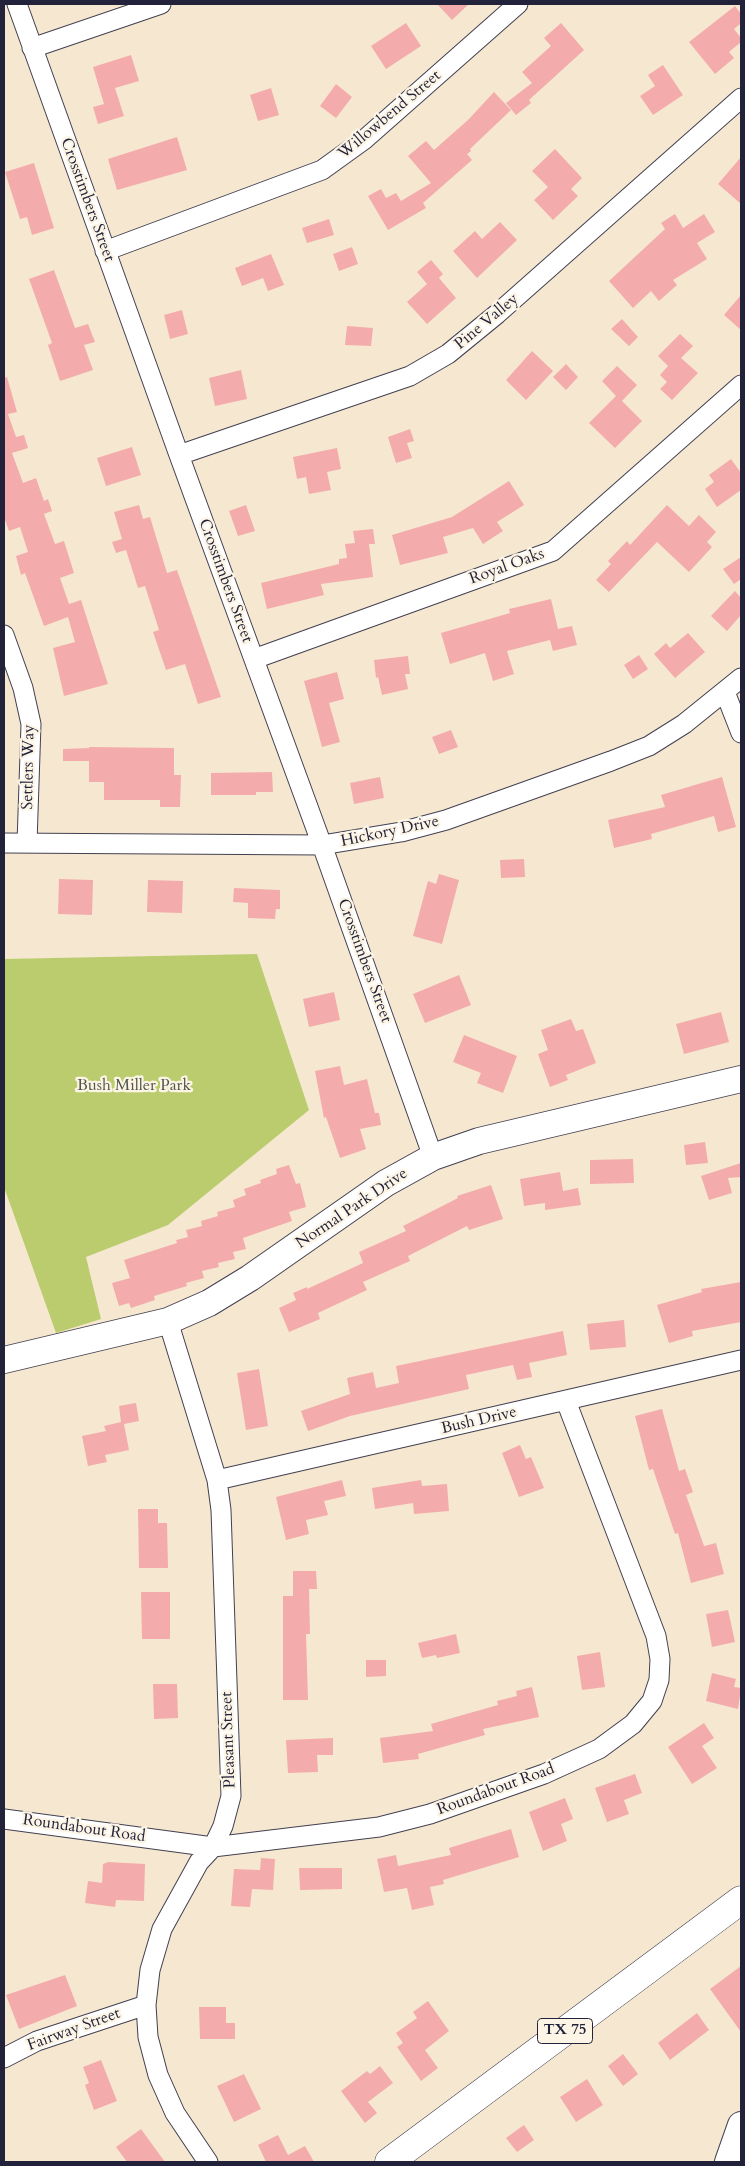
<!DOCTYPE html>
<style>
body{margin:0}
#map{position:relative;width:745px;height:2166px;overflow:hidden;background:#f6e8d0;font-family:Cardo,serif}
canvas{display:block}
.frame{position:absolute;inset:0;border:5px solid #22223b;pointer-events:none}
</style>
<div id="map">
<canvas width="745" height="2166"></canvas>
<div class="frame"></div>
</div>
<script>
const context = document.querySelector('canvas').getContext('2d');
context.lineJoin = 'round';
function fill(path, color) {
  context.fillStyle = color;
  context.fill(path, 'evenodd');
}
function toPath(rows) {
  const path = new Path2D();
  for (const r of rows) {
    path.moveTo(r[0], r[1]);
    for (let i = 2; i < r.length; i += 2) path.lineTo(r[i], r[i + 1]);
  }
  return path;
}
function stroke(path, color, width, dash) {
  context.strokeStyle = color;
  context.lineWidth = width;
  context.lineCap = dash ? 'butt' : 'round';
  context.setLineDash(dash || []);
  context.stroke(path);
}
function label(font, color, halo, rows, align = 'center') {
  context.font = font + ' Cardo,serif';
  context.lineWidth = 4.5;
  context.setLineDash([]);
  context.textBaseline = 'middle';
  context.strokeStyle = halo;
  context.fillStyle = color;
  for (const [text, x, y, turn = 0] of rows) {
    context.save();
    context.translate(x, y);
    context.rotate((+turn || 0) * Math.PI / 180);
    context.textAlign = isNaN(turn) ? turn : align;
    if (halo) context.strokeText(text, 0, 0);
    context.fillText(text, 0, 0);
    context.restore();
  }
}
fill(toPath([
 [257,954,309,1110,168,1225,86,1257,101,1319,56,1333,4,1187,4,959]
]), '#bacc6e');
fill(toPath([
 [437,4,469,4,452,20],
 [735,6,741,14,741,23,734,29,741,38,741,42,729,52,734,58,715,74,689,42],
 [406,23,421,46,386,69,371,46],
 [561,23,584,50,529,100,531,103,516,115,506,103,532,83,522,72,551,46,544,38],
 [131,55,139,81,115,88,124,116,98,124,93,107,104,104,93,67],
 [663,65,683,95,653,115,640,96,655,86,648,75],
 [336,84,352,97,336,118,320,106],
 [271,88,279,115,258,121,250,95],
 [494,92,511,110,470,149,471,151,467,154,472,160,423,203,426,208,388,230,368,196,381,189,386,198,396,193,401,201,431,183,408,156,426,141,434,150,468,120],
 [177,137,187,170,117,190,108,159],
 [555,149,582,178,571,189,578,196,553,220,534,200,548,187,532,171],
 [741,157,741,204,718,184],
 [34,163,54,228,32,235,27,217,20,219,5,172],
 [675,214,683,228,704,214,715,232,697,243,707,259,673,280,677,285,659,301,651,291,633,308,609,281,665,229,661,223],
 [329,219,334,235,307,243,302,228],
 [500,222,517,240,477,278,453,251,475,231,482,239],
 [352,247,358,264,339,271,333,254],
 [271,254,284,285,268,291,263,278,242,286,235,268],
 [431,260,443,274,439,278,456,298,427,324,407,302,427,284,417,272],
 [54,270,75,328,88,324,95,342,84,345,93,370,60,381,48,345,52,343,29,279],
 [741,295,741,330,724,315],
 [182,310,188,334,170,339,164,315],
 [622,319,638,337,629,346,611,329],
 [347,326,373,328,371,346,345,345],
 [680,334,693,346,681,358,698,373,672,400,660,389,667,382,660,375,668,366,658,356],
 [532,351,553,371,526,400,506,380],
 [566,364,578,377,566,390,553,377],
 [617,366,637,385,622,401,642,421,615,448,589,423,616,396,602,381],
 [241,370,247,399,215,406,209,378],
 [7,377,17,412,8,414,16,437,24,435,28,448,12,453,23,483,36,478,44,501,48,499,52,511,44,514,55,544,64,541,74,573,60,578,69,604,81,600,108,684,64,696,53,648,75,642,68,617,44,626,25,573,21,575,16,556,28,552,20,527,9,531,4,517,4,378],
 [410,429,414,441,407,443,412,458,396,463,388,437],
 [132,447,141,475,106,486,97,458],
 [337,448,341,469,327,472,331,490,309,494,306,477,297,479,293,457],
 [731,459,741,473,741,490,717,507,705,489,714,482,709,475],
 [509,481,524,505,497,522,503,531,483,544,473,528,443,537,448,553,400,565,392,535,452,517],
 [139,505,143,519,150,517,167,573,177,570,221,697,198,704,185,664,166,670,153,632,159,630,145,586,138,588,126,550,116,553,112,542,122,539,114,512],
 [246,505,255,531,238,536,229,511],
 [667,505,689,526,699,515,716,532,707,542,712,547,689,572,657,542,609,592,596,580,611,564,608,561,627,541,630,545],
 [373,529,375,544,369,544,373,577,321,584,324,595,267,609,261,583,339,564,339,559,347,558,345,544,355,543,353,531],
 [741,557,741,579,734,584,723,569],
 [735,591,741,598,741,615,727,631,711,616],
 [551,599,558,629,572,626,577,645,553,651,550,640,507,651,514,674,493,681,485,653,450,664,441,633,510,613,509,609],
 [688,633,705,652,675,678,654,654,666,643,670,648],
 [639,655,648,669,633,679,624,665],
 [408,656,410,674,405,674,408,689,382,695,378,677,376,678,374,660],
 [337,672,344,699,329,703,340,742,322,747,304,681],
 [451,730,458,747,439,754,432,737],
 [89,747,174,748,174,775,181,775,180,807,160,807,160,800,104,800,104,782,89,782,89,761,63,761,63,749,89,748],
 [272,772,273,792,256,792,256,795,211,795,211,773],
 [380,777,384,798,354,804,350,783],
 [722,777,736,827,718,832,714,816,651,834,652,839,614,848,608,820,665,807,661,795],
 [524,859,525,877,501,878,500,860],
 [439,874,459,880,442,944,413,936,428,881,436,884],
 [59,879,93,880,92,915,58,914],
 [148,880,183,881,182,913,147,912],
 [234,888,280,890,280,909,276,909,275,919,248,918,248,903,233,902],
 [459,975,471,1005,425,1023,413,994],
 [334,992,340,1020,309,1027,303,999],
 [721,1012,729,1042,684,1054,676,1024],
 [571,1019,576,1031,583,1029,596,1063,566,1075,568,1080,550,1087,538,1054,548,1050,541,1030],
 [464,1035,517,1056,503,1093,477,1083,481,1073,453,1062],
 [340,1066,344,1085,367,1079,375,1113,379,1113,381,1125,360,1129,366,1149,340,1158,326,1117,324,1118,315,1071],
 [705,1142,708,1163,686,1165,684,1145],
 [633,1159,634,1183,590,1184,590,1160],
 [741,1163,741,1177,728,1178,732,1193,709,1200,701,1176],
 [289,1165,296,1184,300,1183,306,1207,289,1212,292,1221,243,1238,246,1249,233,1252,235,1259,218,1263,219,1267,202,1271,204,1278,186,1283,187,1286,154,1296,155,1300,131,1308,129,1303,119,1306,112,1283,130,1278,124,1260,177,1243,176,1240,188,1237,186,1230,202,1226,201,1221,218,1216,217,1212,235,1207,233,1200,246,1195,244,1189,261,1183,260,1180,277,1174,276,1169],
 [560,1172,563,1191,578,1188,581,1205,545,1210,545,1203,524,1206,520,1179],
 [491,1185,503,1219,469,1230,467,1226,408,1256,410,1261,363,1282,367,1290,318,1313,320,1319,289,1332,279,1308,296,1300,293,1293,307,1287,307,1289,363,1263,359,1252,406,1231,403,1226,458,1198,457,1196],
 [741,1282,741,1322,692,1331,693,1336,669,1343,657,1305,702,1292,701,1289],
 [624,1320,626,1347,590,1350,587,1324],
 [563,1331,567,1355,529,1363,532,1377,517,1380,513,1365,466,1375,469,1389,350,1416,308,1431,301,1411,350,1394,347,1378,373,1372,376,1388,399,1383,396,1366],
 [259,1369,268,1426,246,1430,237,1373],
 [136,1403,139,1421,124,1424,129,1450,105,1455,107,1462,88,1466,82,1436,106,1431,104,1426,121,1422,119,1406],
 [662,1409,679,1471,685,1469,693,1492,686,1495,704,1546,716,1543,724,1574,691,1583,678,1533,675,1534,653,1469,649,1470,635,1416],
 [520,1445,526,1459,531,1457,544,1488,519,1497,502,1453],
 [342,1480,346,1496,324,1501,328,1515,306,1520,309,1534,286,1540,276,1497],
 [421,1480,422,1486,447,1484,449,1511,414,1514,413,1503,375,1509,372,1488],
 [138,1509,158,1509,158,1523,167,1523,168,1568,139,1568],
 [293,1571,316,1571,317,1589,309,1589,310,1634,306,1634,308,1700,283,1700,283,1596,293,1596],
 [141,1592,170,1592,170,1639,142,1639],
 [728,1610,735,1642,712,1647,706,1614],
 [456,1634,460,1653,437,1658,436,1655,422,1658,418,1643],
 [600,1652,605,1687,582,1690,577,1656],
 [366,1660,386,1660,386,1676,366,1677],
 [712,1673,736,1679,734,1687,741,1688,738,1709,706,1701],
 [153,1684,177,1684,178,1718,154,1719],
 [532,1687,539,1717,483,1729,485,1735,418,1754,419,1759,383,1763,380,1738,433,1731,431,1724,498,1705,497,1701,517,1696,516,1691],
 [704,1723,714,1738,702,1746,717,1768,692,1784,668,1747],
 [333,1738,333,1755,317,1755,318,1772,288,1773,286,1740],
 [635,1774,642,1793,624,1800,629,1814,607,1822,595,1788],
 [565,1798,573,1819,561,1824,567,1841,543,1851,529,1812],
 [511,1829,519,1857,443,1880,444,1884,430,1887,434,1905,412,1910,407,1888,384,1892,377,1859,396,1855,398,1866,451,1855,449,1848],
 [261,1858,275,1859,273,1890,252,1889,250,1907,231,1906,234,1869,260,1870],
 [108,1862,145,1864,144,1901,116,1900,115,1907,85,1903,88,1881,102,1883,103,1864],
 [299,1868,342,1868,342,1889,300,1890],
 [741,1966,741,2032,710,1989],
 [65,1975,77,2006,19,2029,6,1995],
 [428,2001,449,2031,425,2050,438,2068,421,2081,397,2047,403,2043,396,2033,417,2018,413,2012],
 [199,2007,226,2007,226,2023,235,2023,235,2039,200,2039],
 [697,2013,709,2030,670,2060,658,2043],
 [623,2054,638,2074,623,2086,608,2066],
 [101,2060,117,2101,94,2110,85,2085,89,2083,83,2067],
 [380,2066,393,2083,368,2102,377,2113,365,2123,341,2091,367,2071,370,2074],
 [244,2074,261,2109,234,2122,217,2086],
 [587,2079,603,2105,576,2122,560,2097],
 [524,2125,534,2140,517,2152,506,2138],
 [141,2129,165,2162,127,2162,116,2147],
 [278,2135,288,2155,305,2146,314,2162,266,2162,258,2145]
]), '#f3acab');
const street = toPath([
 [17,4,179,455,322,845,433,1157],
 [32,48,161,4],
 [105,251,322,170,365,139,518,4],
 [179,455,410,376,448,354,497,314,741,98],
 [4,635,23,688,31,724,27,843],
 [254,659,553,551,741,385],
 [725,692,741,733],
 [4,843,322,845,401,832,446,820,611,761,649,746,684,724,741,678],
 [168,1321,217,1480,221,1510,231,1796,223,1826,213,1847,199,1862,162,1929,150,1970,146,2005,148,2037,158,2075,175,2113,208,2162],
 [217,1480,741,1360],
 [4,1819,213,1847,379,1827,430,1814,544,1774,599,1749,633,1724,652,1701,659,1680,660,1659,656,1636,566,1401],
 [4,2058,37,2041,146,2005]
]);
const secondary = toPath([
 [4,1360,168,1321,209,1303,250,1278,386,1183,433,1157,479,1141,741,1079],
 [728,2162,741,2125]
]);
const primary = toPath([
 [389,2162,741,1900]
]);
stroke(street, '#424051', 21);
stroke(secondary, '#424051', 28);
stroke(primary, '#424051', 29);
stroke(street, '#fff', 19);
stroke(secondary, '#fff', 26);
stroke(primary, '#fff', 28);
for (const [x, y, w] of [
 [565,2031,55]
]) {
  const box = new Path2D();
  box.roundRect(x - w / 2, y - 12.5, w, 25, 4);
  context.fillStyle = '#fcf5e5';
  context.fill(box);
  stroke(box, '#22223b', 1);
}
label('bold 15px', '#22223b', null, [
 ["TX 75",565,2031]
]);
label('16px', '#22223b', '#fcf5e5', [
 ["Willowbend Street",390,115,-40],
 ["Crosstimbers Street",87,200,70],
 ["Pine Valley",487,322,-40],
 ["Royal Oaks",507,567,-20],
 ["Crosstimbers Street",225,581,70],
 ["Settlers Way",29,767,-89],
 ["Hickory Drive",390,832,-12],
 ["Crosstimbers Street",364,961,70],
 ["Normal Park Drive",352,1209,-34],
 ["Bush Drive",479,1421,-13],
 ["Pleasant Street",229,1740,-92],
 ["Roundabout Road",496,1790,-20],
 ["Roundabout Road",84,1829,8],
 ["Fairway Street",74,2030,-20]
]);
label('16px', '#50554a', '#fcf5e5', [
 ["Bush Miller Park",134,1086]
]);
</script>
